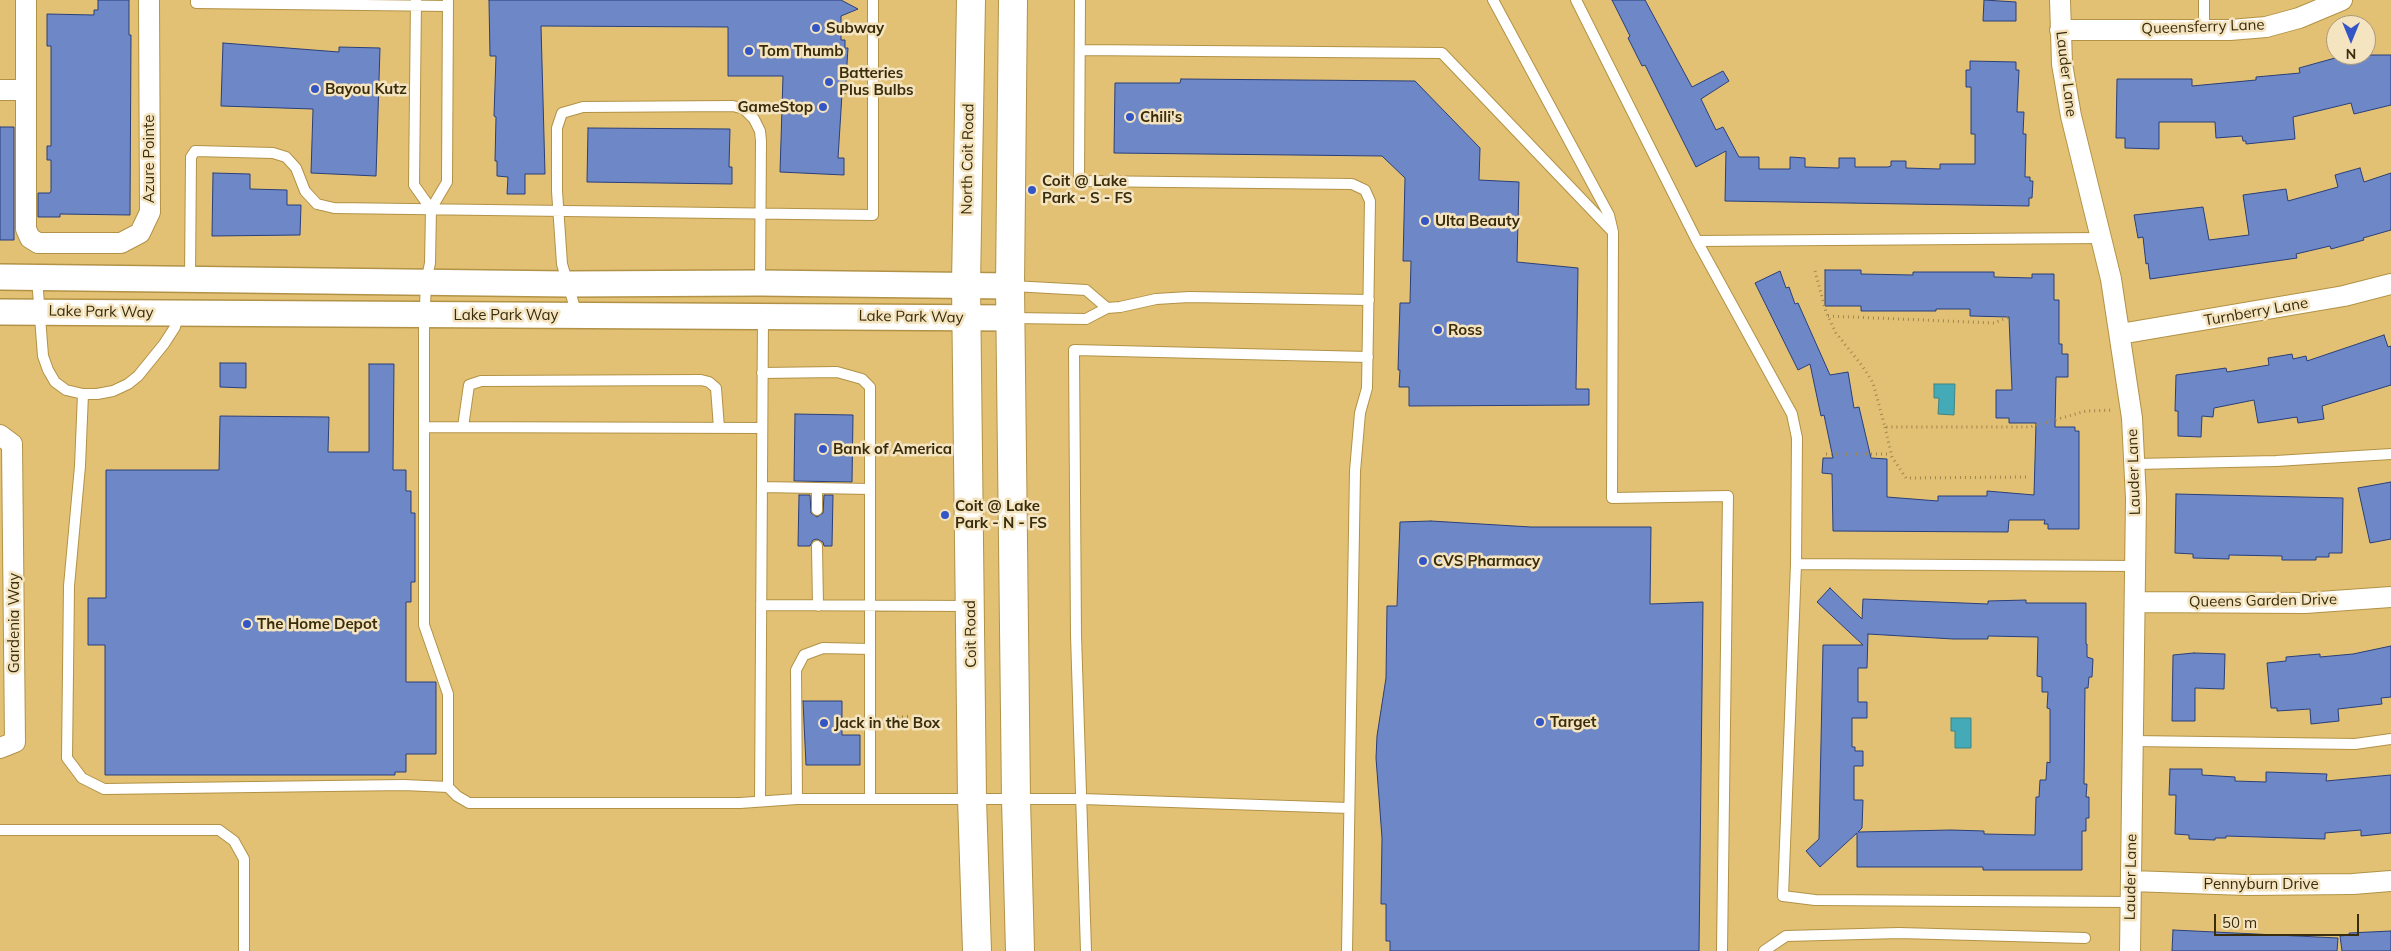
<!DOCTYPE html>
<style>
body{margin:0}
#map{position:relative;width:2391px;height:951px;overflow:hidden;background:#e2c175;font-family:Mulish,sans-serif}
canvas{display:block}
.north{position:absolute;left:2326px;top:15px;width:50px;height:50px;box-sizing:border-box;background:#f5e4c0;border:1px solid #aa9a78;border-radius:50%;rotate:180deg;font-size:14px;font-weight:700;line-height:20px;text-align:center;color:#392c0b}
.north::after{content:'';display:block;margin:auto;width:18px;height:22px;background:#3355c6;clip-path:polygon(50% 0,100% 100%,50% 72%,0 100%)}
.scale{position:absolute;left:2214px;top:914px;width:145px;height:22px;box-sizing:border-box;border:2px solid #392c0b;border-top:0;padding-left:6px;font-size:15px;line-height:18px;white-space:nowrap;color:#392c0b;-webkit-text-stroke:4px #f5e4c0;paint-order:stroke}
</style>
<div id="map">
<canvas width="2391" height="951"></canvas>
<div class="north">N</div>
<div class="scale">50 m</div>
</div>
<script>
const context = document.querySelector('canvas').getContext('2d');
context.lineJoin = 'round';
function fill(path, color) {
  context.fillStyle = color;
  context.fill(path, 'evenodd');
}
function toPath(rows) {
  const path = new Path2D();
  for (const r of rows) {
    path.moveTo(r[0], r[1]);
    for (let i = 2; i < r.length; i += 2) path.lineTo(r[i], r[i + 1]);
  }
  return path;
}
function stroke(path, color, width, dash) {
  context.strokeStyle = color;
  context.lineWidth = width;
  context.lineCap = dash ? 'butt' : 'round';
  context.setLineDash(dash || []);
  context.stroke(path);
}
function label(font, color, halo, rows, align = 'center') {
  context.font = font + ' Mulish,sans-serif';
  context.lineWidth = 5;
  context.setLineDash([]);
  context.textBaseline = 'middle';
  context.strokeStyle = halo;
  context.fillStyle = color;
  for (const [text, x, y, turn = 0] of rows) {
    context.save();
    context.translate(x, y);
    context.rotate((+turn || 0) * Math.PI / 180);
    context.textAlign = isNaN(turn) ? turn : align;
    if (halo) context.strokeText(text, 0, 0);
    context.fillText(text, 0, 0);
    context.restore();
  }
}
const water = toPath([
 [1934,384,1955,384,1954,415,1938,414,1939,398,1934,398,1934,384],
 [1951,718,1971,718,1971,748,1955,748,1955,731,1951,731,1951,718]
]);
fill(water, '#44aab7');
stroke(water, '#418483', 1);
const building = toPath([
 [98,0,129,0,129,35,131,35,130,215,60,214,60,217,38,217,38,193,50,193,51,191,51,160,47,160,47,146,51,146,51,46,47,46,47,14,94,15,94,10,98,10,98,0],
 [489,0,841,0,858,9,841,16,841,40,845,40,845,48,848,48,845,94,842,94,838,158,844,158,844,175,780,172,783,76,728,76,728,27,541,26,545,174,525,174,525,194,507,194,508,177,497,176,497,161,495,161,496,117,494,116,496,56,490,56,489,0],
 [1612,0,1645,0,1692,87,1723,71,1729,81,1701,99,1716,130,1723,127,1739,157,1759,157,1759,169,1790,169,1790,157,1805,158,1805,167,1839,168,1839,158,1855,158,1855,167,1888,167,1891,166,1891,161,1906,161,1906,168,1940,169,1940,164,1975,164,1975,134,1971,134,1971,87,1966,87,1966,70,1970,70,1970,61,2016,62,2016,70,2019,70,2017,112,2024,112,2023,134,2026,134,2025,177,2030,177,2030,181,2033,181,2032,198,2029,198,2029,206,1725,201,1726,151,1696,167,1645,65,1642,66,1628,38,1630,36,1612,0],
 [1984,0,2016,2,2016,21,1983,21,1984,0],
 [223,43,339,52,339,47,380,48,376,176,311,173,313,109,221,106,223,43],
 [2346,55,2391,55,2391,105,2354,114,2351,103,2293,117,2295,139,2246,144,2246,141,2243,141,2242,136,2216,138,2215,122,2159,122,2159,149,2125,148,2125,138,2116,138,2117,79,2192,79,2192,86,2256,80,2256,77,2300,73,2299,68,2346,55],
 [1181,79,1415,81,1480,148,1479,180,1519,182,1517,262,1578,268,1576,389,1589,389,1589,405,1409,406,1409,387,1399,387,1400,370,1398,370,1400,303,1410,303,1411,261,1403,261,1405,178,1382,156,1114,153,1115,83,1180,83,1181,79],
 [0,127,14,127,14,240,0,240,0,127],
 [588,128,730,129,729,167,732,167,732,184,587,182,588,128],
 [2360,168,2364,182,2391,173,2391,230,2363,238,2364,240,2331,249,2330,246,2296,254,2297,258,2150,279,2148,263,2146,264,2143,237,2138,238,2134,215,2203,207,2209,240,2249,235,2243,195,2286,189,2288,201,2338,187,2335,175,2360,168],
 [213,173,250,174,250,189,287,190,287,205,301,205,300,235,212,236,213,173],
 [1825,270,1861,270,1861,274,1913,275,1913,272,1994,272,1994,277,2032,278,2032,274,2054,274,2054,300,2059,300,2059,344,2062,344,2062,354,2068,354,2068,377,2056,377,2055,427,2075,427,2075,431,2079,431,2079,529,2048,529,2048,524,2044,524,2045,520,2009,520,2008,532,1833,531,1832,474,1822,473,1823,458,1833,458,1824,415,1821,416,1810,364,1798,370,1755,283,1780,271,1786,288,1789,287,1795,304,1798,303,1830,375,1848,372,1854,408,1859,407,1871,458,1887,459,1887,497,1938,501,1938,496,1987,496,1987,491,2034,495,2036,423,2009,423,2009,418,1996,418,1996,390,2012,390,2009,317,1970,316,1970,309,1936,309,1936,311,1861,311,1861,306,1825,306,1825,270],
 [2384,335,2388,347,2391,346,2391,385,2322,406,2324,419,2298,423,2297,417,2258,423,2254,400,2214,408,2213,417,2202,416,2201,437,2178,436,2178,411,2175,411,2176,375,2226,368,2227,372,2269,365,2268,358,2292,354,2293,359,2306,356,2307,361,2384,335],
 [220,363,246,363,246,388,220,387,220,363],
 [369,364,394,364,393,470,406,470,406,491,411,491,411,513,415,513,415,582,411,582,411,602,406,602,406,682,436,682,436,754,406,754,406,772,395,772,395,775,105,775,105,645,88,645,88,598,106,598,106,470,219,470,220,416,329,417,328,452,369,452,369,364],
 [795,414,853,415,852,482,794,481,795,414],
 [2391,482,2391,539,2370,543,2358,488,2391,482],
 [2176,494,2343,498,2342,553,2329,553,2329,557,2316,557,2316,560,2282,560,2282,556,2229,555,2229,559,2193,558,2193,554,2175,553,2176,494],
 [799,495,810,495,811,513,817,517,823,513,824,495,833,495,832,546,824,546,823,542,817,539,813,540,810,546,798,546,799,495],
 [1431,521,1531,527,1651,527,1650,604,1703,602,1699,951,1390,951,1390,941,1386,941,1386,904,1381,904,1382,838,1376,758,1377,736,1386,678,1387,606,1397,606,1400,522,1431,521],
 [1830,588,1862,619,1863,599,1988,604,1988,601,2026,600,2026,603,2086,603,2086,644,2087,644,2087,657,2093,659,2092,677,2089,677,2088,688,2085,688,2084,784,2087,784,2086,797,2089,797,2089,818,2086,818,2086,831,2082,831,2082,870,1983,870,1983,867,1857,867,1857,833,1820,867,1806,851,1819,839,1823,645,1863,645,1817,602,1830,588],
 [1868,634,1953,639,1988,639,1988,636,2038,637,2037,676,2042,677,2042,692,2048,692,2047,708,2050,709,2050,763,2047,762,2046,780,2040,780,2039,797,2036,797,2035,835,1984,834,1984,831,1951,830,1858,832,1862,828,1863,800,1854,800,1854,766,1863,766,1863,751,1855,751,1855,747,1852,747,1852,718,1867,718,1867,702,1858,702,1858,668,1867,668,1868,634],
 [2391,646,2391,697,2381,698,2382,704,2338,709,2339,721,2311,724,2310,709,2277,711,2277,708,2271,708,2267,663,2286,661,2286,657,2320,654,2320,657,2353,654,2391,646],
 [2194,653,2225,654,2224,689,2195,688,2195,721,2172,721,2173,655,2194,653],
 [803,701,842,701,842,735,860,735,860,765,806,765,803,701],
 [2170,769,2202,769,2202,775,2235,777,2235,781,2266,782,2266,772,2327,774,2326,781,2391,775,2391,833,2361,836,2361,830,2325,833,2325,839,2226,836,2226,838,2215,838,2215,840,2189,839,2189,835,2175,834,2176,795,2169,795,2170,769],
 [2173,930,2338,938,2337,951,2172,951,2173,930],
 [2391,931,2391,951,2342,951,2340,936,2349,935,2349,933,2391,931]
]);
fill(building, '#6d87c7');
stroke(building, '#2a3f7a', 1);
const service = toPath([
 [196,0,196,3,448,6],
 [416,0,414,185,431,209],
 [448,0,447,182,431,209,430,263,426,282,424,330,424,625,448,694,448,787,457,796,469,803,740,803,797,799,1082,799,1349,808],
 [1080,0,1079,181,1352,184,1365,190,1370,201,1367,388,1360,413,1355,471,1347,951],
 [1493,0,1609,215,1613,232],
 [1576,0,1697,241,1792,414,1797,438,1796,564,1783,896,1815,900,2130,902],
 [2204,0,2204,30],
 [1080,50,1442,53,1613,232,1612,498,1728,496,1722,951],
 [1697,241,2101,238],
 [37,278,43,356,48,370,55,382,66,390,83,394,97,394,113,391,128,384,138,376,164,344,175,327,178,314],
 [190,278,191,157,195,151,273,153,286,157,296,168,305,191,317,204,334,208,873,215,873,0],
 [1012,286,1086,290,1107,308],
 [577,315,562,264,557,191,557,128,562,113,583,107,733,106,744,109,754,119,760,131,761,141,760,283],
 [1012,318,1086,319,1107,308,1120,307,1156,299,1189,297,1369,300],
 [762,373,837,372,862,379,870,387,870,799],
 [83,394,80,466,69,586,67,758,82,778,104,789,404,785,448,787],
 [424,427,762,428],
 [463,427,469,385,481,381,701,380,709,382,716,388,719,428],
 [2136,464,2276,461,2391,454],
 [762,487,870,489],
 [817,488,817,510],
 [817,546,818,606],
 [1796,564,2136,566],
 [761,605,969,606],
 [2133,741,2355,744,2391,739],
 [797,799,796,670,804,655,823,648,870,649],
 [760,800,763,316],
 [0,830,219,830,234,841,244,859,244,951],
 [1086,951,1076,635,1074,350,1368,357],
 [1764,951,1786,936,1899,933,2085,938]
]);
const minor = toPath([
 [26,0,26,229,30,238,38,243,121,243,140,233,150,212,149,0],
 [2060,0,2062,64,2071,116,2111,279,2132,418,2136,499,2130,951],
 [2060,30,2230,30,2266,27,2299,18,2342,0],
 [0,90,26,90],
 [2120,334,2344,296,2391,284],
 [0,435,12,444,15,742,0,748],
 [2135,602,2305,603,2391,597],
 [2131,881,2246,885,2353,884,2391,881]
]);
const tertiary = toPath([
 [0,277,567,284,760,283,1010,286],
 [0,312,1011,318]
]);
const secondary = toPath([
 [971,0,966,284,972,799,977,951],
 [1013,0,1010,286,1016,799,1020,951]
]);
stroke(service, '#b29246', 12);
stroke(minor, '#b29246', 22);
stroke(tertiary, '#b29246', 28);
stroke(secondary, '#b29246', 30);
stroke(toPath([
 [1815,271,1826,312,1836,333,1863,367,1873,383,1885,427,2030,427,2086,411,2113,410],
 [1828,316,1994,323,2009,317],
 [1885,427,1892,457,1906,478,2029,477],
 [1826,454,1891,454],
 [897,717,923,716]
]), '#9f864b', 3, [1, 4]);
stroke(service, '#fff', 10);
stroke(minor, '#fff', 20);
stroke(tertiary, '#fff', 25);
stroke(secondary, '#fff', 28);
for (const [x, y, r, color] of [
 [816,28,5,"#3355c6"],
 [749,51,5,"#3355c6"],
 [829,82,5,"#3355c6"],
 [315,89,5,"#3355c6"],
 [823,107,5,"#3355c6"],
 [1130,117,5,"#3355c6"],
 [1032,190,5,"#3355c6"],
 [1425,221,5,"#3355c6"],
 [1438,330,5,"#3355c6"],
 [823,449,5,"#3355c6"],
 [945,515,5,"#3355c6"],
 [1423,561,5,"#3355c6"],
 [247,624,5,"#3355c6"],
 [1540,722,5,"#3355c6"],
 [824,723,5,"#3355c6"]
]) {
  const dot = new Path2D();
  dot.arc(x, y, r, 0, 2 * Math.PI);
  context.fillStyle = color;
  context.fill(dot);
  stroke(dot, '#f5e4c0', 2);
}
label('15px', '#392c0b', '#f5e4c0', [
 ["Queensferry Lane",2203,27,-2],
 ["Lauder Lane",2066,74,83],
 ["Azure Pointe",149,159,-90],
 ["North Coit Road",968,159,-89],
 ["Lake Park Way",101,312,1],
 ["Turnberry Lane",2256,312,-10],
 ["Lake Park Way",506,315],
 ["Lake Park Way",911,317,1],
 ["Lauder Lane",2134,472,-92],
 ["Queens Garden Drive",2263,601,-1],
 ["Gardenia Way",14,623,-90],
 ["Coit Road",971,634,-91],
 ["Lauder Lane",2131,877,-89],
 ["Pennyburn Drive",2261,884]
]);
label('bold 15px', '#392c0b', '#f5e4c0', [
 ["Subway",826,28],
 ["Tom Thumb",759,51],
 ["Batteries",839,73],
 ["Plus Bulbs",839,90],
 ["Bayou Kutz",325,89],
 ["GameStop",813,107,"right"],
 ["Chili's",1140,117],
 ["Coit @ Lake",1042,181],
 ["Park - S - FS",1042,198],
 ["Ulta Beauty",1435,221],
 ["Ross",1448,330],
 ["Bank of America",833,449],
 ["Coit @ Lake",955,506],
 ["Park - N - FS",955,523],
 ["CVS Pharmacy",1433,561],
 ["The Home Depot",257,624],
 ["Target",1550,722],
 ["Jack in the Box",834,723]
], 'left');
</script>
